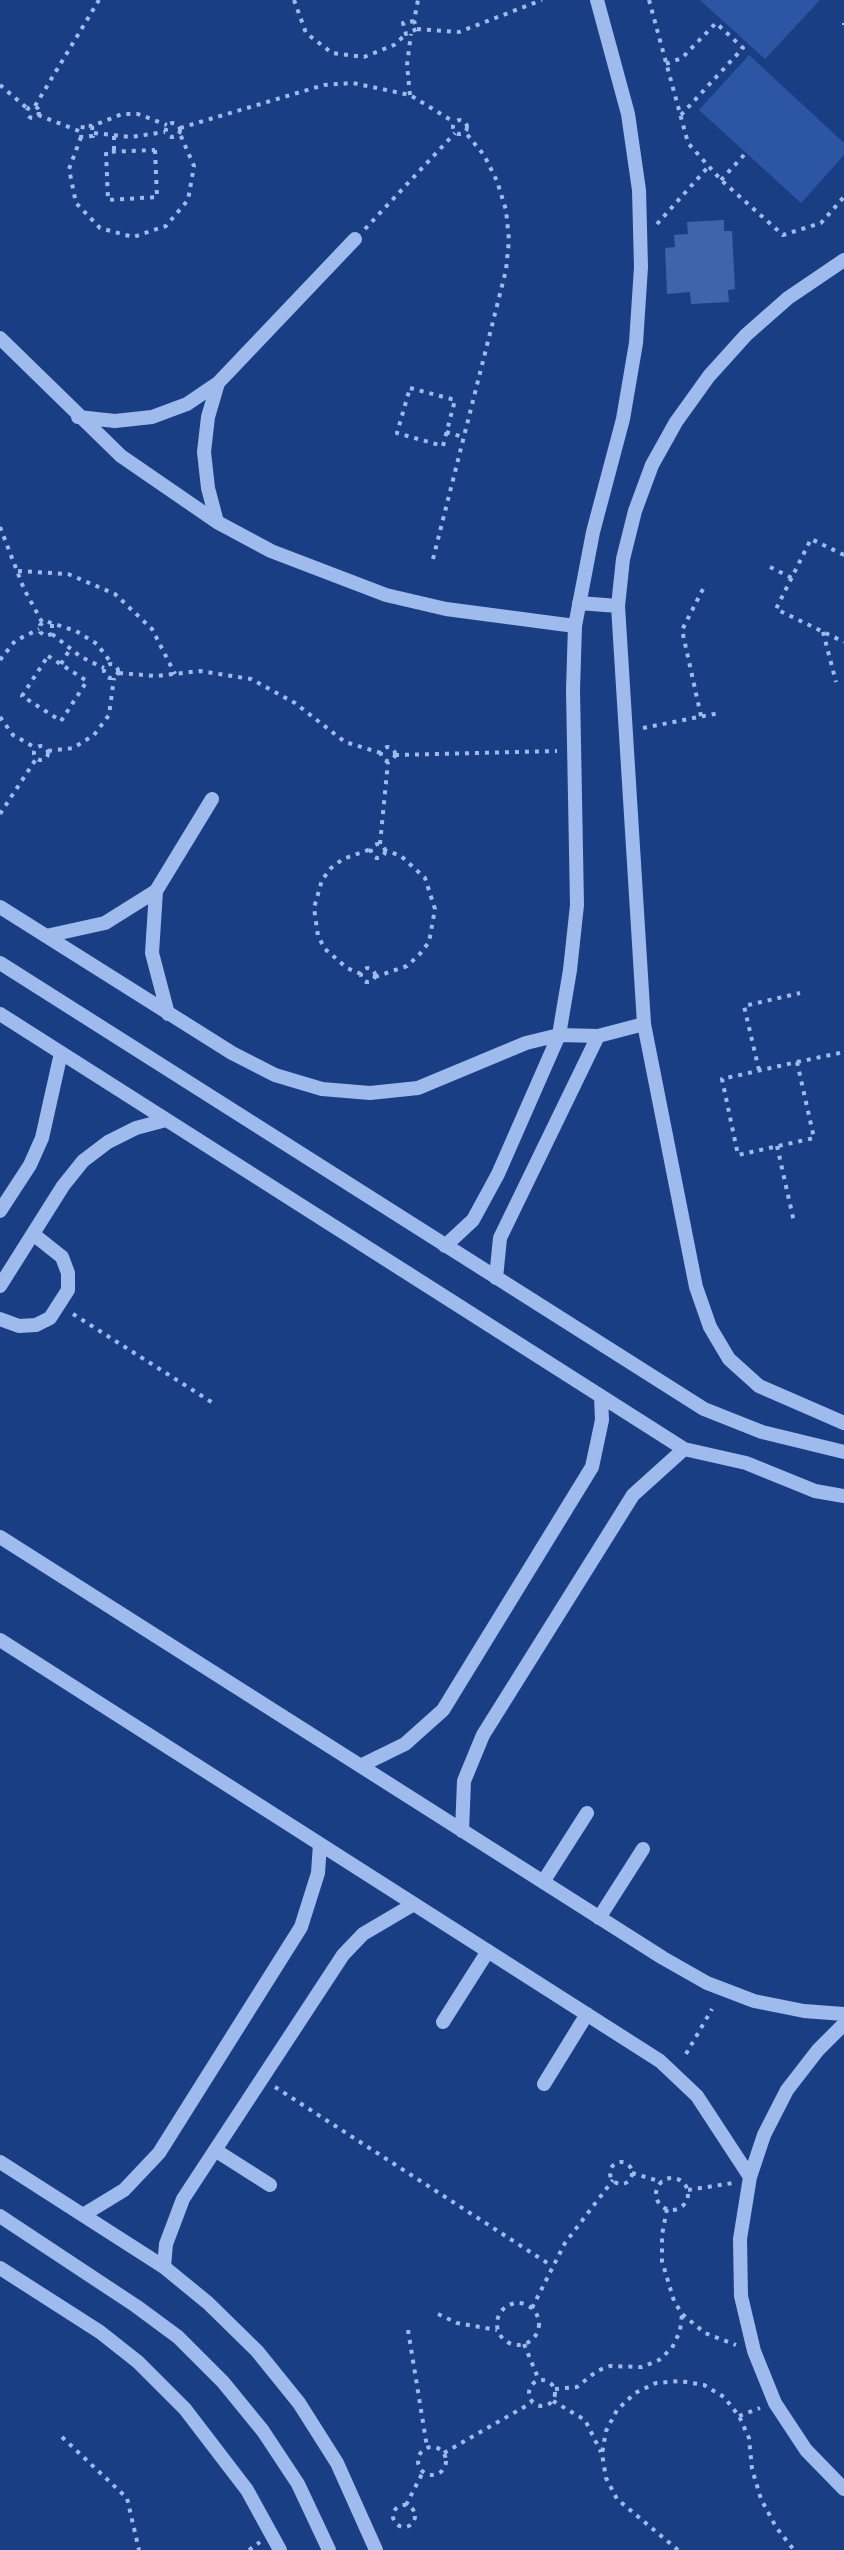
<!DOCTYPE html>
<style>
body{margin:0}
canvas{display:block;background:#1a3e84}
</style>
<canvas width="844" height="2550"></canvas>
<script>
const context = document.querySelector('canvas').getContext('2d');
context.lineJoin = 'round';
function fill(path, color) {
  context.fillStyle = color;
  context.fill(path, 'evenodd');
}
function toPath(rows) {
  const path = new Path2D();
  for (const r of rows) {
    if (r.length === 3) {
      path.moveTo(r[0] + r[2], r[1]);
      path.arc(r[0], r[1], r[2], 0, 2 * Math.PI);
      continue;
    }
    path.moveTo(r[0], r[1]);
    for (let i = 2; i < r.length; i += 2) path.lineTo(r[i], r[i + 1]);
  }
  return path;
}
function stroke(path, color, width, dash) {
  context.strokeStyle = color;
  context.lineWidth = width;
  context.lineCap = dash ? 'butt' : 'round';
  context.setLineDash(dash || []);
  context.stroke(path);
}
fill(toPath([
 [700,0,820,0,765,59],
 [749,55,844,143,844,155,801,203,699,110]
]), '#2c56a3');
fill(toPath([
 [724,220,724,231,732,231,735,289,728,290,729,302,691,304,690,292,667,294,665,248,675,247,674,235,688,234,687,222]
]), '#3e64ab');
stroke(toPath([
 [294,0,306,33,332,53,364,57,394,45,406,34],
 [649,0,688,143,721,180,783,235,821,223,844,197],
 [414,21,403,23,406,34,417,29,414,21,418,0],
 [844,23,844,25],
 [417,29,459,32,542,0],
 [666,64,682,58,716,23,743,48,681,115],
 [0,85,28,109],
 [410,95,407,65,411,34],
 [33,112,6],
 [35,106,99,0],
 [38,115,79,131],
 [460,127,7],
 [173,130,7],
 [92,126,93,136,81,137,83,125,92,126,122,114,138,114,167,125],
 [180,128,324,85,353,83,410,95,454,122],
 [94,133,131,137,165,132],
 [114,136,114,152],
 [81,137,69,169,76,203,100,228,133,237,166,226,188,200,194,166,180,134],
 [155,150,157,197,108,200,106,152,155,150],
 [721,180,744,155],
 [657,224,709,166],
 [365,229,455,133],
 [410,388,455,400,443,446,397,433,410,388],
 [446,432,463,437],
 [0,527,24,589,42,622],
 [844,555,811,539,776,609,844,642],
 [433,559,506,270,509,240,506,210,497,181,484,155,465,132],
 [770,567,792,578],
 [18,571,68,574,115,594,152,629,175,674],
 [52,624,52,634,45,636,40,632,40,625,45,621,76,631,97,644,112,664],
 [823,632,836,682],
 [52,634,81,657,104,668],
 [48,656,87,681,61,721,22,696,48,656],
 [0,660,15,641,39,629],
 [111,671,7],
 [61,664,70,649],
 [119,673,156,676,200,671,251,679,295,703,345,742,381,753],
 [701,716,682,630,703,589],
 [0,717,13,735,36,748],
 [643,728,719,713],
 [41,753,7],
 [388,754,7],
 [48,751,73,748,94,735,109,715,114,678],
 [395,755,557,751],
 [0,814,36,759],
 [378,851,7],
 [380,844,388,762],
 [368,975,7],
 [361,974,347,968,325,949,318,936,314,908,322,880,331,868,343,859,371,849],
 [375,977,407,966,419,955,429,942,435,909,425,878,401,856,385,850],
 [797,1062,814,1138,738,1155,722,1079,797,1062],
 [797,1062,844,1052],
 [759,1070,744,1006,800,993],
 [777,1146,794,1222],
 [73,1314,213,1403],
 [686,2054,712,2009],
 [275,2087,552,2266],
 [621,2173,11],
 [632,2173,662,2182],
 [672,2194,16],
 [688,2190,733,2183],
 [667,2209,662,2235,662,2261,674,2301,682,2314,705,2333,736,2345],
 [518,2324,21],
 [532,2308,565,2243,613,2180],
 [438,2314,457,2323,497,2330],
 [408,2330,427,2447],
 [524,2344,539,2380],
 [542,2393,13],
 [555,2389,577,2387,597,2371,610,2366,642,2367,659,2360,672,2348,680,2331,682,2314],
 [553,2401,585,2420,601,2452],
 [739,2416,760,2408],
 [62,2437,127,2498,139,2550],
 [432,2461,14],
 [444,2453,531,2403],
 [406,2505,423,2472],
 [404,2516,11],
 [249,2550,260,2542],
 [678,2550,617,2499,606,2478,602,2454,606,2431,617,2410,635,2393,656,2383,680,2381,704,2385,724,2397,739,2416,749,2438,752,2469,761,2499,776,2527,794,2550]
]), '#9fbaec', 4, [4, 6]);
stroke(toPath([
 [844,260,788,298,746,335,709,376,676,422,652,465,635,511,623,559,618,606,644,1024,696,1287,710,1327,729,1359,759,1386,844,1423],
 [0,338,121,456,217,522,271,551,386,595,446,609,575,626],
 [78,417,115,421,152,417,187,404,218,383,355,239],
 [217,522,208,488,204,452,208,417,218,383],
 [579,603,618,606],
 [156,891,152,953,168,1014],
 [0,907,232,1053,275,1075,322,1089,370,1093,418,1088,526,1043,559,1035,598,1036,644,1024],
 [46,936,105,923,156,891,212,799],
 [0,963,704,1409,762,1432,844,1452],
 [0,1014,684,1449,746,1463,815,1491,844,1496],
 [0,1211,30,1165,42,1138,61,1053],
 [445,1246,473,1220,498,1174,559,1035,570,970,577,905,573,690,575,626,593,532,623,419,636,343,641,267,639,190,628,114,597,0],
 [496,1278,500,1238,598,1036],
 [0,1286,63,1186,83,1161,108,1142,136,1128,166,1120],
 [0,1319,19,1326,36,1325,50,1318,68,1290,68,1273,62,1257,33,1234],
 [0,1537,663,1958,707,1983,754,2001,804,2011,844,2014],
 [0,1640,660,2061,697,2096,750,2177],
 [360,1766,405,1744,443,1710,592,1467,602,1420,601,1397],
 [462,1831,464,1781,483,1735,633,1495,684,1449],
 [543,1882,587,1813],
 [599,1918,643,1849],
 [443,2022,488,1951],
 [844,2024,818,2050,787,2090,764,2135,750,2177,740,2239,741,2296,754,2351,775,2403,806,2450,844,2489],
 [544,2084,587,2014],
 [215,2150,270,2185],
 [0,2162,164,2267,208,2303,257,2351,299,2403,337,2463,376,2550],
 [83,2215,124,2190,159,2153,301,1927,318,1873,320,1844],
 [0,2216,136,2306,178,2337,223,2382,263,2431,298,2484,329,2550],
 [164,2267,166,2244,183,2199,343,1955,363,1934,414,1904],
 [0,2268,100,2332,138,2362,185,2409,247,2490,280,2550]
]), '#9fbaec', 14);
</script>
